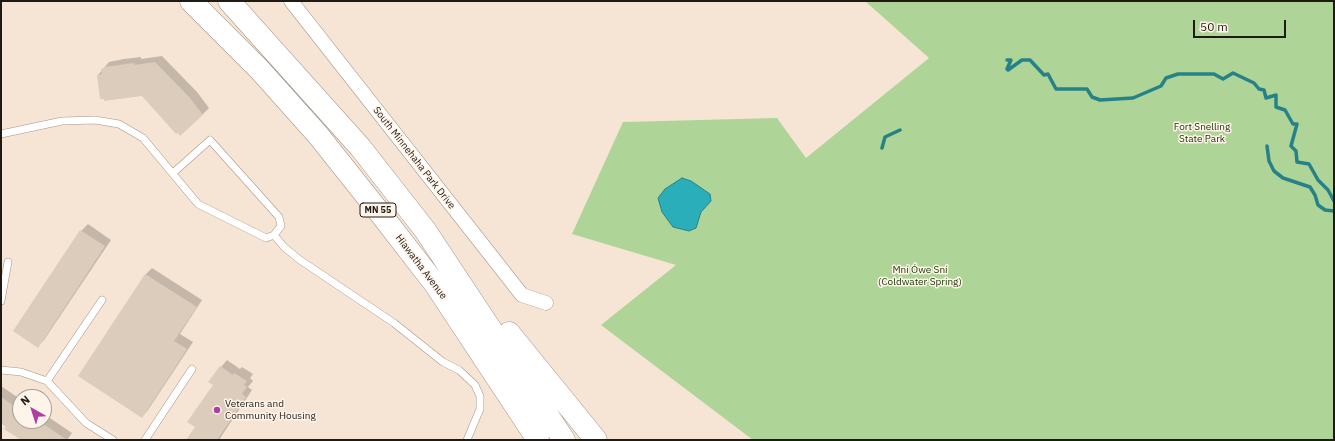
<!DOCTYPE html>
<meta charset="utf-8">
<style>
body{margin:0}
#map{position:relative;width:1335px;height:441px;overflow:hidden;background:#f6e5d5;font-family:"IBM Plex Sans",sans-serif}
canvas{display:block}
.frame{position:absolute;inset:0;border:2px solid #201a14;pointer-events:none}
.north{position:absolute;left:12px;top:389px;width:40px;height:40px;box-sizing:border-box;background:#fef4ea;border:1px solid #a59d94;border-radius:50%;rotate:321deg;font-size:11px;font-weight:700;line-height:16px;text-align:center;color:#201a14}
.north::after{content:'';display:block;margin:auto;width:14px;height:18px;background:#ad409f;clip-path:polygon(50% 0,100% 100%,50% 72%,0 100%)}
.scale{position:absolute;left:1193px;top:20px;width:93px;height:18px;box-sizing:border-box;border:2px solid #201a14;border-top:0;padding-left:5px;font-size:12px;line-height:14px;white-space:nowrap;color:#201a14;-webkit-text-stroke:3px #fef4ea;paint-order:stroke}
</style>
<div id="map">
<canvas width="1335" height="441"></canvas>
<div class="frame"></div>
<div class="north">N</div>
<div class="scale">50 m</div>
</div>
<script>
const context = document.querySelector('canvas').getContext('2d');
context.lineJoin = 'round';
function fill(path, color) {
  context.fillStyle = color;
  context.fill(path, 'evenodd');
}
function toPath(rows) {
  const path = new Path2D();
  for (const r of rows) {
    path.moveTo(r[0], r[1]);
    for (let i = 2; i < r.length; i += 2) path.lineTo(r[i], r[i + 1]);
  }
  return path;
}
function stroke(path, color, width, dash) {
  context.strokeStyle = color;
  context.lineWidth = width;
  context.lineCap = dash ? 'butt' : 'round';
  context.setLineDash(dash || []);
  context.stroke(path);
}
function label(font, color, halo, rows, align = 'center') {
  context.font = font + ' "IBM Plex Sans",sans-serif';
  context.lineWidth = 3;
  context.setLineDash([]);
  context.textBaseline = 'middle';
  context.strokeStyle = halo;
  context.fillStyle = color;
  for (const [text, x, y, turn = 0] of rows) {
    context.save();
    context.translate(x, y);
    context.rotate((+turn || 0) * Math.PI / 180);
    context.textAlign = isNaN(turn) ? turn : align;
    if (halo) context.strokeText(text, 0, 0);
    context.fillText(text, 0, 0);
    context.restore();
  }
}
fill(toPath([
 [865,1,1334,1,1334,440,753,440,601,325,676,265,572,234,623,122,777,118,806,158,929,58]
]), '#aed597');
const water = toPath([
 [682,178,691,181,710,194,711,201,701,212,696,228,689,231,673,227,662,212,658,198,665,189,682,178]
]);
fill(water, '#2aaeb9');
stroke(water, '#278288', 1);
fill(toPath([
 [162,56,197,92,209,108,202,115,98,75,109,62,124,59,141,57,141,59],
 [88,224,111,240,44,340,38,346,14,331,81,231],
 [152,268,202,300,180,334,193,342,148,410,142,417,79,376,146,274],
 [227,360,240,369,242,367,253,374,250,378,253,381,248,387,252,390,219,440,187,440,196,427,221,367],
 [1,386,20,399,20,421,44,421,44,414,72,433,67,440,28,440,1,422]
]), '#0003');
stroke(toPath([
 [1007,60,1011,60,1007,69,1008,70,1022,60,1030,60,1044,75,1048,74,1056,89,1087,89,1092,97,1100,100,1133,98,1161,86,1166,78,1178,74,1214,74,1223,79,1233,73,1254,83,1259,89,1264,90,1266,98,1276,95,1276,107,1285,110,1293,124,1297,124,1291,146,1296,151,1297,162,1309,164,1318,180,1328,190,1334,201],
 [1267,146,1269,161,1274,171,1283,178,1310,187,1315,195,1318,205,1325,210,1334,211],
 [882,148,885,137,900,130]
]), '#278288', 3.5);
fill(toPath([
 [155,62,190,98,203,115,180,136,178,133,176,134,142,96,104,101,104,99,100,99,97,75,102,74,101,69,104,68,104,67,134,63,135,65],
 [80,230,105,246,38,348,13,331],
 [145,274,197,307,174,341,187,349,142,418,78,376],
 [220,366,233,375,234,373,247,381,244,385,247,387,242,394,246,397,217,440,186,440,195,427,187,422,213,385,208,382],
 [1,397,20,410,20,421,39,421,67,440,21,440,4,429,6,427,1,423]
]), '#dbccbb');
const lane = toPath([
 [1,134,62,121,95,120,119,124,143,138,198,204,266,238,274,235,281,226,279,217,210,140,173,173],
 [274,235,284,247,300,260,394,323,443,362,459,370,475,385,480,396,480,409,467,440],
 [1,301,8,262],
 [1,370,21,372,47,381,86,423,113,440],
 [47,381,102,300],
 [145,440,192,369]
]);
const street = toPath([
 [291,1,522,295,546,303]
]);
const highway = toPath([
 [191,1,259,69,318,135,380,213,435,284,538,440],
 [229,1,360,147,425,230,564,440],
 [509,333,596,440]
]);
stroke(lane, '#a59587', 8);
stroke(street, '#a59587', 15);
stroke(highway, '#a59587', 23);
stroke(lane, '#fff', 7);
stroke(street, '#fff', 14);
stroke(highway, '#fff', 22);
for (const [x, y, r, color] of [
 [217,410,4,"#ad409f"]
]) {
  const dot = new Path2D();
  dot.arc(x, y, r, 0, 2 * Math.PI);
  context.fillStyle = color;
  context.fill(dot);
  stroke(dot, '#fef4ea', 1.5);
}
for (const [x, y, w] of [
 [378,210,36]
]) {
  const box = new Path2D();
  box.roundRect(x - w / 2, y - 7, w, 14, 3);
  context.fillStyle = '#fef4ea';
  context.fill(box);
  stroke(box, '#201a14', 1);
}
label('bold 9px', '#201a14', null, [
 ["MN 55",378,210]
]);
label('10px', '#173300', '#fef4ea', [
 ["Fort Snelling",1202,127],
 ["State Park",1202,139],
 ["Mní Ówe Sní",920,270],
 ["(Coldwater Spring)",920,282]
]);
label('10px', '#201a14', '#fef4ea', [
 ["South Minnehaha Park Drive",414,158,52],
 ["Hiawatha Avenue",421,267,53]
]);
label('10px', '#201a14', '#fef4ea', [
 ["Veterans and",225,404],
 ["Community Housing",225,416]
], 'left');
</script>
